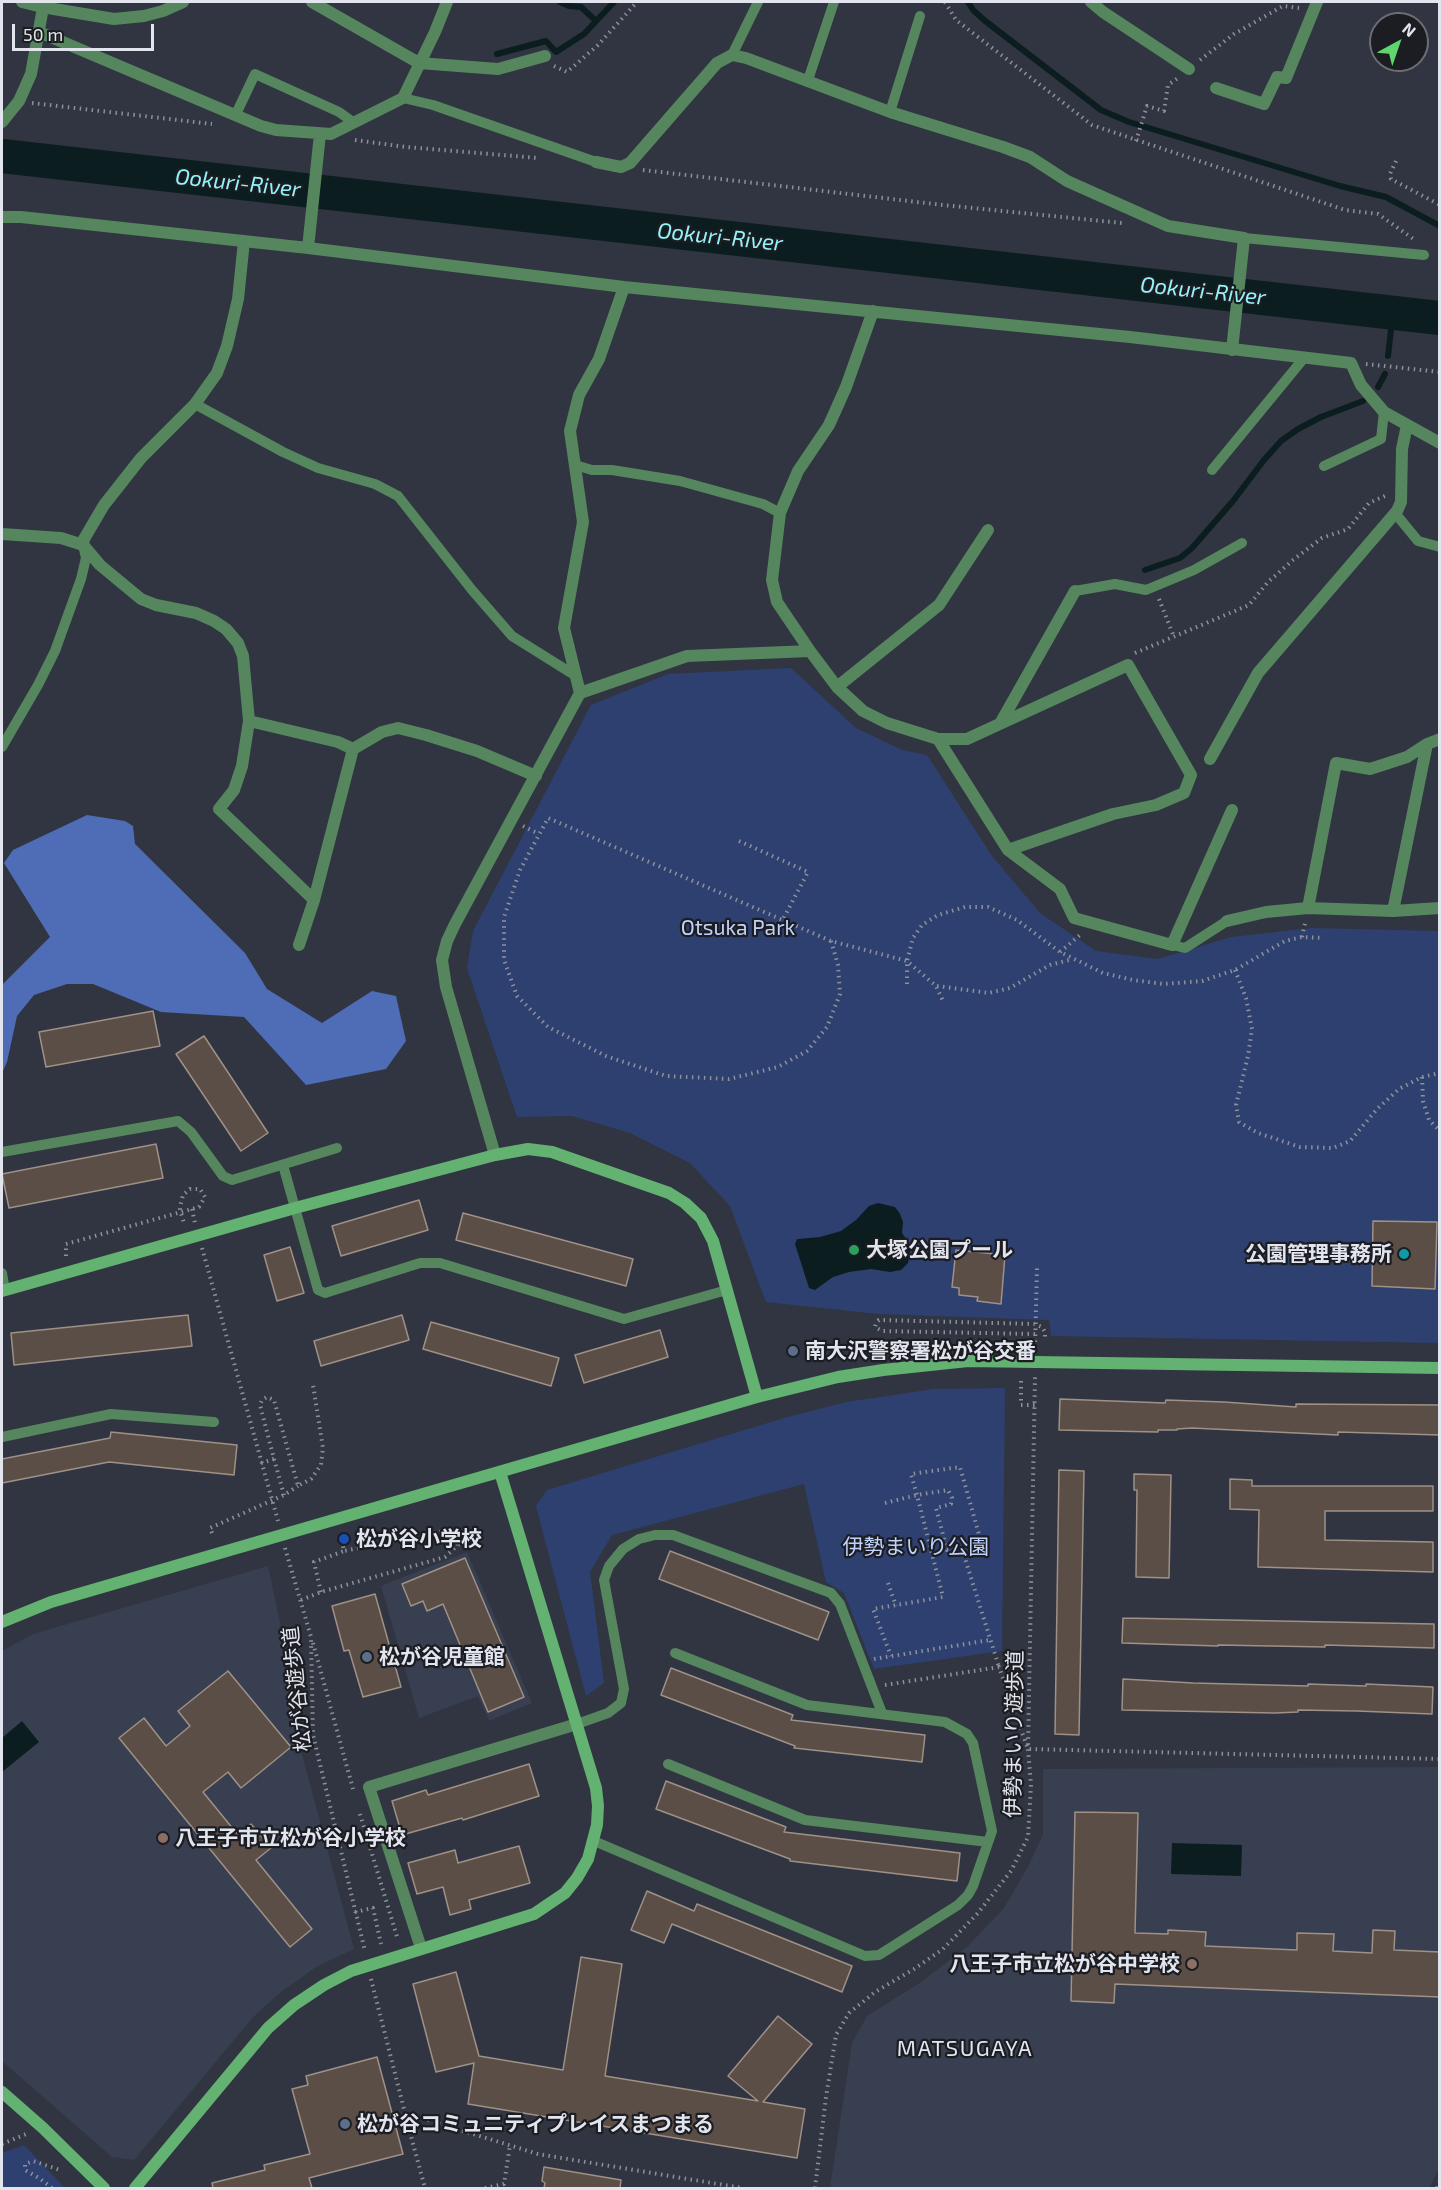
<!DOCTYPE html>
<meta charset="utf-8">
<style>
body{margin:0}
#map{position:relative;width:1441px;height:2190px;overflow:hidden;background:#303541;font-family:"Exo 2",sans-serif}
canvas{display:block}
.frame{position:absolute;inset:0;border:3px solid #e2e5ed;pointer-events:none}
.north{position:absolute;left:1369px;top:12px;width:60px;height:60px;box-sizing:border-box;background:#1b1d22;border:2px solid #6b6d73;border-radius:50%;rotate:40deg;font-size:16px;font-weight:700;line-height:24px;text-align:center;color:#e2e5ed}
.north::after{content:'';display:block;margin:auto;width:21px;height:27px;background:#5fd56b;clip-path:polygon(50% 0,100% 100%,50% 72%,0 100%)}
.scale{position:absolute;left:12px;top:24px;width:142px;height:27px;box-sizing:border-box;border:3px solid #e2e5ed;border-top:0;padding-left:8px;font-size:18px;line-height:21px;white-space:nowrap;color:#e2e5ed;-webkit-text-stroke:4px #1b1d22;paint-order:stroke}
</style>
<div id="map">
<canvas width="1441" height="2190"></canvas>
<div class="frame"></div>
<div class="north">N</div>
<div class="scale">50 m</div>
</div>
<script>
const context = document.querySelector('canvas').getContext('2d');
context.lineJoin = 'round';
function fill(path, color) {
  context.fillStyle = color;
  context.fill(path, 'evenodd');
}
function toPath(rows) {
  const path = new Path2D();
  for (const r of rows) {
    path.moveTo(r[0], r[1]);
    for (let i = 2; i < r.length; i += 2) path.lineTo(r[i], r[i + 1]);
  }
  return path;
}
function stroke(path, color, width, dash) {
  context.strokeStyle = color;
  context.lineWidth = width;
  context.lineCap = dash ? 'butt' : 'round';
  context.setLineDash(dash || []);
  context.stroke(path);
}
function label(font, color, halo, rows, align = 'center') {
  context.font = font + ' "Exo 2","Noto Sans JP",sans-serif';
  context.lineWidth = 4.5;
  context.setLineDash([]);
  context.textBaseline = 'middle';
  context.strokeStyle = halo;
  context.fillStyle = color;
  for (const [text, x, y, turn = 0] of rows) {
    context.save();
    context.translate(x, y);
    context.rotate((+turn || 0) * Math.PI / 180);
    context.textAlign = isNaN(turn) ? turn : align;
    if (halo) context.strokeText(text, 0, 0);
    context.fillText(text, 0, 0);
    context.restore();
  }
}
fill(toPath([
 [467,1552,532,1703,489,1721,478,1696,419,1718,381,1586],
 [268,1566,282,1632,295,1728,354,1949,316,1967,281,1992,253,2017,134,2160,112,2157,2,2061,2,1651,33,1634],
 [1439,1767,1440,2165,1430,2188,830,2188,852,2043,867,2016,921,1982,968,1946,1004,1908,1029,1865,1043,1834,1043,1769]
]), '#383f50');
fill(toPath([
 [791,668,856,728,902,750,927,755,992,856,1040,913,1096,951,1158,959,1231,937,1312,928,1439,931,1439,1343,1051,1336,1049,1320,878,1314,766,1302,730,1206,690,1163,630,1133,572,1116,517,1117,467,968,473,931,591,705,668,674],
 [1005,1388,1002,1651,874,1669,844,1593,826,1582,804,1484,612,1535,590,1572,604,1683,586,1696,536,1506,547,1490,784,1418,846,1402,934,1389],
 [24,2145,65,2188,2,2188,2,2153]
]), '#2e4070');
fill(toPath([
 [87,815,125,821,133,826,135,844,245,953,267,989,322,1023,372,991,396,996,406,1041,386,1069,306,1085,244,1017,161,1012,93,984,67,984,34,995,17,1016,7,1062,2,1073,2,985,50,937,4,863,13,850]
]), '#4f6cb6');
fill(toPath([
 [878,1203,895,1207,900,1214,903,1222,902,1233,911,1246,908,1263,901,1270,890,1272,871,1269,849,1272,833,1277,815,1290,809,1288,795,1244,797,1239,820,1237,841,1231,856,1220,869,1206],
 [22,1721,39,1742,2,1772,2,1738],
 [1172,1843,1242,1845,1241,1876,1171,1874]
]), '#0b1d1e');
stroke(toPath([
 [560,2,569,6,581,7,596,21],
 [968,2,973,10,984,20,1101,110,1129,122,1340,186,1386,197,1440,226],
 [497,54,546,41,556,52,584,34,614,2],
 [1388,356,1393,312],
 [1378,387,1385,374],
 [1145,570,1180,558,1192,548,1233,501,1264,460,1281,441,1298,429,1321,417,1363,401]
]), '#0b1d1e', 6);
stroke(toPath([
 [2,156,1440,318]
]), '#0b1d1e', 34);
const building = toPath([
 [153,1011,160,1046,46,1067,39,1032,153,1011],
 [204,1036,268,1133,241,1151,176,1054,204,1036],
 [156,1144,163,1178,9,1208,2,1174,156,1144],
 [419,1200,428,1230,341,1256,332,1226,419,1200],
 [463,1213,633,1259,626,1286,456,1240,463,1213],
 [1373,1221,1437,1222,1435,1289,1372,1286,1373,1221],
 [290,1247,304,1293,277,1301,264,1255,290,1247],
 [956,1250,1005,1255,1001,1304,977,1301,978,1297,959,1295,959,1288,952,1287,956,1250],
 [188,1315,192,1346,14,1365,11,1333,188,1315],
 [402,1315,409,1340,321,1366,314,1341,402,1315],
 [431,1322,559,1358,551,1386,423,1349,431,1322],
 [660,1330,668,1357,584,1383,575,1355,660,1330],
 [1060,1399,1165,1403,1166,1400,1224,1402,1296,1407,1296,1404,1440,1405,1440,1435,1338,1432,1338,1435,1192,1428,1177,1429,1177,1430,1158,1430,1158,1432,1059,1430,1060,1399],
 [111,1432,237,1445,234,1475,109,1462,2,1483,2,1459,110,1438,111,1432],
 [1059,1470,1084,1471,1079,1735,1055,1734,1059,1470],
 [1134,1474,1171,1475,1169,1578,1136,1577,1137,1490,1134,1490,1134,1474],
 [1230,1479,1252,1480,1252,1486,1433,1486,1433,1511,1325,1511,1325,1540,1433,1542,1433,1572,1258,1567,1259,1510,1230,1509,1230,1479],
 [670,1551,829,1612,818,1640,659,1579,670,1551],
 [465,1558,524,1697,488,1712,443,1604,427,1611,423,1601,411,1606,402,1584,465,1558],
 [375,1594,401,1687,363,1697,349,1650,344,1651,332,1606,375,1594],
 [1123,1618,1434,1624,1434,1648,1325,1645,1325,1647,1218,1645,1218,1646,1122,1643,1123,1618],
 [671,1668,793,1715,791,1720,925,1735,922,1762,794,1748,795,1746,661,1695,671,1668],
 [228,1671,291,1747,241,1788,228,1772,203,1792,238,1835,251,1824,271,1848,256,1860,312,1929,290,1947,119,1738,144,1718,166,1746,190,1726,178,1711,228,1671],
 [1123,1679,1193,1683,1308,1686,1308,1684,1366,1686,1366,1684,1433,1687,1432,1714,1357,1711,1298,1710,1298,1712,1275,1713,1122,1710,1123,1679],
 [529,1764,539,1796,463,1820,462,1818,402,1835,392,1801,426,1790,428,1795,529,1764],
 [666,1781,786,1827,784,1832,960,1853,957,1881,790,1861,790,1859,656,1809,666,1781],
 [1075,1812,1138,1813,1135,1933,1168,1934,1168,1930,1206,1932,1205,1946,1297,1950,1297,1933,1334,1934,1333,1951,1372,1953,1373,1930,1395,1931,1394,1950,1440,1952,1440,1997,1115,1984,1114,2003,1071,2001,1075,1812],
 [519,1846,530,1883,469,1900,471,1909,450,1915,443,1887,417,1894,408,1863,455,1850,458,1863,519,1846],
 [647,1891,694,1911,697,1904,852,1966,842,1992,672,1924,664,1943,631,1930,647,1891],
 [581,1957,622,1964,605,2076,758,2101,728,2076,778,2016,812,2044,763,2102,805,2109,797,2158,468,2104,474,2063,436,2072,413,1984,456,1972,479,2056,563,2070,581,1957],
 [377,2057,403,2154,309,2178,312,2188,213,2188,212,2183,265,2170,264,2165,310,2154,292,2089,308,2085,306,2076,377,2057],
 [544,2167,621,2180,620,2188,544,2188,545,2183,542,2181,544,2167]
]);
fill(building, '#5b4e46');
stroke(building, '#9f9188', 1.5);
stroke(toPath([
 [945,2,956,20,1092,125,1345,210,1378,214,1415,240],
 [1200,60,1234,34,1283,6,1299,8],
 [554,66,567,72,598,45,637,2],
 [32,103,212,124],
 [355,140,406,147,538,158],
 [1136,141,1147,106,1164,111,1168,85,1178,78],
 [1396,161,1390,174,1391,179,1440,205],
 [643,170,943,205,1122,223],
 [1366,364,1440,372],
 [1159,599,1174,637],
 [1135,653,1249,605,1268,582,1293,560,1322,538,1348,529,1369,503,1387,495],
 [523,826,539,834],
 [739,841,808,872,782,921],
 [1302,937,1305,923],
 [831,941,838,965,840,994,827,1027,807,1051,778,1067,729,1079,666,1076,606,1056,548,1027,517,996,504,960,504,917,520,870,548,818,831,941,907,961,936,986,944,1003],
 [1060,952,1080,935],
 [1235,970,1246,998,1252,1029,1248,1056,1236,1105,1239,1122,1258,1133,1300,1147,1333,1148,1350,1141,1377,1109,1399,1089,1422,1077,1440,1073],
 [907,984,907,961,913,938,922,925,938,915,965,907,988,907,1017,920,1060,952,1103,973,1133,980,1164,984,1202,981,1235,970,1285,941,1302,937,1322,938],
 [937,986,989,993,1010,988,1050,965,1073,959],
 [1422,1077,1423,1101,1429,1120,1440,1131],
 [192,1209,195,1223],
 [202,1248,278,1521],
 [66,1256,66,1244,77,1241,192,1209,199,1207,205,1197,200,1189,190,1189,183,1195,180,1207,180,1210,184,1223],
 [1035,1334,882,1331,875,1327,876,1323,879,1320,1034,1324,1042,1327,1045,1332,1045,1341],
 [1035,1348,1037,1268],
 [1021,1381,1021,1405,1035,1405],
 [274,1459,284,1495],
 [261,1463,274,1459,260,1405,262,1400,267,1397,274,1400,298,1486,311,1479,321,1465,323,1448,313,1385],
 [885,1503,917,1495,948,1490,952,1498,951,1504,936,1508,947,1550,982,1545,960,1467,911,1474,917,1495,943,1597,873,1609,891,1656],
 [212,1533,210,1528,284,1495,298,1486],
 [285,1548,311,1637,313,1735,365,1951],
 [962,1549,999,1667],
 [888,1583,896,1606],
 [321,1592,314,1562,344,1551],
 [301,1600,321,1592,445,1557,458,1545,455,1538,444,1531,344,1551,343,1546],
 [313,1643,353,1789],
 [874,1659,990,1640],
 [885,1685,999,1667,1028,1749,1440,1759],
 [360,1814,398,1940],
 [355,1912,373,1908,381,1944],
 [371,1979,405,2113,538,2154,742,2188],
 [405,2114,425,2188],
 [2,2144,29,2133],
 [52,2188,39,2178,25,2170,25,2164,33,2161,60,2170],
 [485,2188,504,2184,510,2145],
 [815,2188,826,2097,836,2035,849,2013,875,1992,914,1969,943,1949,978,1913,1011,1871,1028,1837,1031,1785,1028,1749,1035,1377],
 [1437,2188,1440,2181]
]), '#8d919b', 4, [1.5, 4.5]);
stroke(toPath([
 [732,55,758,2],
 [808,80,834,2],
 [403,98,433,105,596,162],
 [890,112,920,16],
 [236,114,255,74,339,112,353,122],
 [1244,238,1424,255],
 [195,404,283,452,318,468,375,484,398,496,472,590,512,636,576,676],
 [575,465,592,470,612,470,680,481,763,504,780,513],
 [1324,466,1381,439,1384,412],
 [1212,470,1304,358],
 [1395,513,1418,541,1440,547],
 [1075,591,1115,584,1146,590,1194,570,1242,543],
 [2,747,38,685,55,651,81,579,86,558,83,545],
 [1172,945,1185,948,1227,921],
 [2,1152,178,1121,191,1132,223,1176,232,1180,337,1148],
 [283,1165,318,1290,325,1293,420,1263,440,1263,624,1319,727,1290],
 [2,1273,5,1290],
 [2,1437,111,1414,214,1422],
 [577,1724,608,1713,621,1703,624,1689,604,1580,609,1566,623,1549,639,1539,655,1535,673,1535,831,1593,840,1604,882,1713],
 [668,1764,805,1820,988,1842],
 [594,1841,865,1956,879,1955,958,1905,968,1895,973,1886,992,1831,973,1743,967,1734,945,1722,807,1705,675,1653]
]), '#55865d', 10);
stroke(toPath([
 [22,2,42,7,114,19,144,16,163,11,183,2],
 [312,2,419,63,498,69,545,56],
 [1091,2,1103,12,1189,69],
 [39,32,261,126,276,130,331,134,403,98,435,32,447,2],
 [1216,88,1264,104,1277,77,1286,78,1317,2],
 [2,122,19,101,31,74,44,2],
 [596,162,621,167,630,163,717,63,732,55,746,58,890,112,1003,147,1030,157,1067,181,1168,226,1244,238,1232,350],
 [2,217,21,217,308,248,624,287,1130,337,1351,363,1361,385,1384,412,1440,443],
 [308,248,320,134],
 [2,534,61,538,83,545,100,565,141,599,156,605,196,613,214,621,226,629,238,643,243,656,249,721,242,766,234,790,219,809,314,900],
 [83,545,84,539,104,505,141,458,195,404,217,373,227,346,238,299,244,241],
 [810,651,777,602,772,580,780,513,798,471,829,425,846,387,873,311],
 [837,687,939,605,988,530],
 [580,693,564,628,583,522,570,431,579,395,599,359,624,287],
 [249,721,338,742,353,749],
 [1001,722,1075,591],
 [938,739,1008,850,1060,889,1074,918,1172,945,1232,810],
 [1210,759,1258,673,1397,511,1401,502,1402,449,1407,425],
 [1308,908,1336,763,1370,769,1407,757,1427,744,1440,739],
 [1393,911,1427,744],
 [1227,921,1266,912,1308,908,1393,911,1440,908],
 [299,945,314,900,353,749,382,732,398,728,426,735,477,751,536,776],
 [495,1155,446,987,442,960,447,941,455,924,580,693,687,656,810,651,837,687,863,711,887,723,938,739,967,739,1128,665,1191,775,1184,793,1156,805,1113,814,1008,850],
 [421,1948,369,1787,577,1724]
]), '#55865d', 12);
stroke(toPath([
 [2,1291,295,1208,495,1155,528,1149,552,1152,669,1193,685,1203,701,1218,713,1241,757,1397],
 [2,1622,51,1602,757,1397,838,1377,883,1370,968,1361,1440,1368],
 [2,2092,43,2128,104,2188],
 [135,2188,268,2028,294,2005,324,1985,351,1971,534,1914,565,1893,577,1878,588,1859,597,1825,598,1806,596,1788,500,1472]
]), '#63b271', 12);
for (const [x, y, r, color] of [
 [854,1250,6,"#2e9e5b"],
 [1404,1254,6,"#0f9aa8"],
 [793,1351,6,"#5c6f8a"],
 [344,1539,6,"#1a4fb4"],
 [367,1657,6,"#5c6f8a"],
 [163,1838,6,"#8d6e63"],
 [1192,1964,6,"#8d6e63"],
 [345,2124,6,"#5c6f8a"]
]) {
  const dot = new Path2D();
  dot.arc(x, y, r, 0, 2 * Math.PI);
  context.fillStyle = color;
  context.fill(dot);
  stroke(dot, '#1b1d22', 2);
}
label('21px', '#c0d2fb', '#1b1d22', [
 ["Otsuka Park",738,928],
 ["伊勢まいり公園",916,1547]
]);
label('bold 21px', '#e2e5ed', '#1b1d22', [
 ["大塚公園プール",866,1250],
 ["公園管理事務所",1392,1254,"right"],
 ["南大沢警察署松が谷交番",805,1351],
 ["松が谷小学校",356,1539],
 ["松が谷児童館",379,1657],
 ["八王子市立松が谷小学校",175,1838],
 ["八王子市立松が谷中学校",1180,1964,"right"],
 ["松が谷コミュニティプレイスまつまる",357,2124]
], 'left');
label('21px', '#e2e5ed', '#1b1d22', [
 ["松が谷遊歩道",297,1689,-96],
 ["伊勢まいり遊歩道",1014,1734,-89]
]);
label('italic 22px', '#94f3f8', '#1b1d22', [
 ["Ookuri-River",238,183,6],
 ["Ookuri-River",720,237,6],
 ["Ookuri-River",1203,291,6]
]);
context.letterSpacing = '1.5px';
label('22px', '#e2e5ed', '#1b1d22', [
 ["MATSUGAYA",965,2049]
]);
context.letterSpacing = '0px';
</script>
